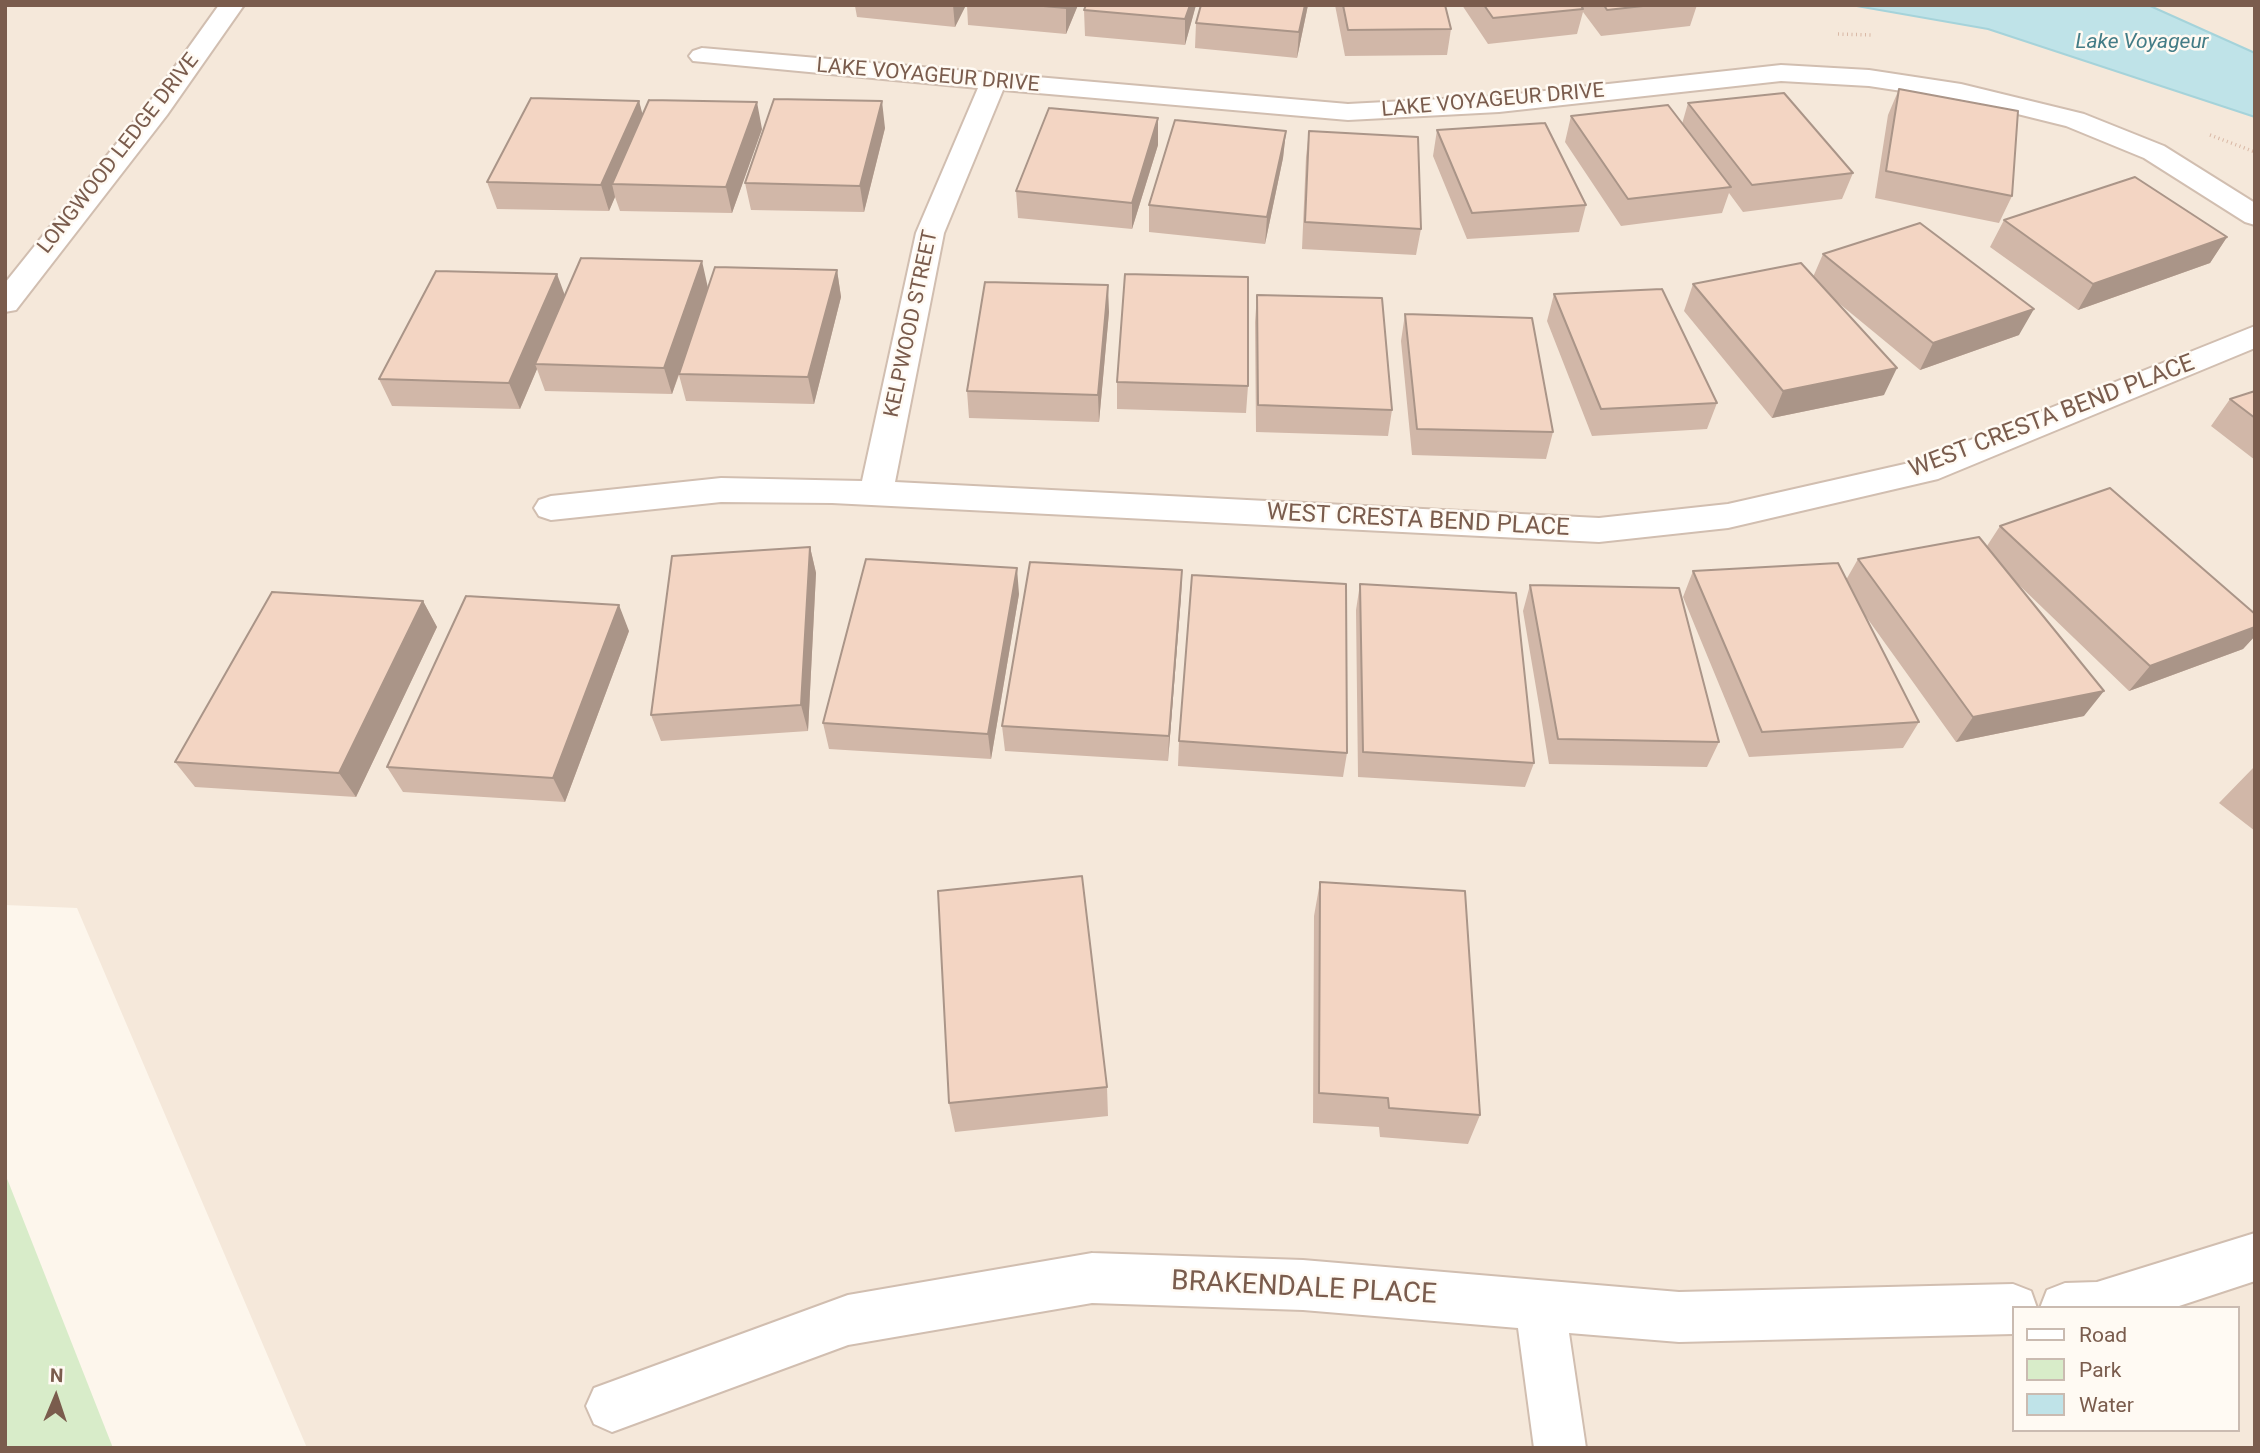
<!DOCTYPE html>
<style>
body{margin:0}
#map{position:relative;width:2260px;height:1453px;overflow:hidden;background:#fdf6ec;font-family:Roboto,sans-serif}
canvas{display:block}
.frame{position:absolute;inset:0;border:7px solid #7a5c4d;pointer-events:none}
.legend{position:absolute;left:2012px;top:1306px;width:228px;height:126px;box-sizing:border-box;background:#fffaf3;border:2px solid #cabbb1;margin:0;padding:9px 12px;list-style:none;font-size:21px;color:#7a5c4d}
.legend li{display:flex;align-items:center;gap:14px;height:35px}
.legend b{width:35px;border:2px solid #cabbb1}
.north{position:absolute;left:21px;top:1362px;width:70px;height:70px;-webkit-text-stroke:5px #fffaf3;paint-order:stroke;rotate:2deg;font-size:19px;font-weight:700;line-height:28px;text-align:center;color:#7a5c4d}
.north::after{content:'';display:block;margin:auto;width:24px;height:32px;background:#7a5c4d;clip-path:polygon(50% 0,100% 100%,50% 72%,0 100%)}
</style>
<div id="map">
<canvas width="2260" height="1453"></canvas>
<div class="frame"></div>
<ul class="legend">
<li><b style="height:9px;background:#fff"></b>Road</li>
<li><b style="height:19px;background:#d8ecc9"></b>Park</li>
<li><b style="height:19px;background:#bfe3e8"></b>Water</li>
</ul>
<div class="north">N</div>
</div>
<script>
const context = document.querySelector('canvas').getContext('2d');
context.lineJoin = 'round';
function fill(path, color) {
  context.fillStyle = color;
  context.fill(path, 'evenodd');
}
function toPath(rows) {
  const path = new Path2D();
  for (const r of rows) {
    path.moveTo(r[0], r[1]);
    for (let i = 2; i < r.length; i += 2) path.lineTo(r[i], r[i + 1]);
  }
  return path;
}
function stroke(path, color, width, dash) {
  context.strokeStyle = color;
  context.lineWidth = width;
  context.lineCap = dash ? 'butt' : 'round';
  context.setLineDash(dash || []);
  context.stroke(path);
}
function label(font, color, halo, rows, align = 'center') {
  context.font = font + ' Roboto,sans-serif';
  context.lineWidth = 5;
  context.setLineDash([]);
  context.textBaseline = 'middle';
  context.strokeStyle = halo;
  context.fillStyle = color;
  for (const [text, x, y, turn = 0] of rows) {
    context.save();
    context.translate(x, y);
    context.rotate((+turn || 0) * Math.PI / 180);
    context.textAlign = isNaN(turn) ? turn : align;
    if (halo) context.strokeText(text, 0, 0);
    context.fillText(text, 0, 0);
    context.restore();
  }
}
fill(toPath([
 [5,5,2255,5,2255,1448,307,1448,77,908,5,905],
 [2013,1308,2237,1308,2237,1430,2013,1430]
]), '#f5e8da');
fill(toPath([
 [5,1175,8,1181,113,1448,5,1448]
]), '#d8ecc9');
const water = toPath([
 [1851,5,2148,5,2255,53,2255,117,1988,29,1851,5]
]);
fill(water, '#bfe3e8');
stroke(water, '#a5d3da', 2);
const street = toPath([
 [219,5,244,5,167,115,16,310,5,312,5,283,149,103,219,5],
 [702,48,1348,104,1499,96,1781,65,1869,70,1961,84,2084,114,2164,146,2255,203,2255,225,2245,222,2144,158,2066,126,1961,100,1869,86,1781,81,1499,112,1348,120,1003,90,944,233,895,482,1599,518,1728,504,1918,461,2255,326,2255,348,1938,479,1728,528,1599,542,832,503,721,502,551,520,539,516,534,508,539,500,551,496,721,478,862,481,916,233,978,88,693,61,689,56,693,51,702,48],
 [2255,1233,2255,1281,2173,1308,2040,1308,2047,1290,2065,1283,2097,1282,2255,1233],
 [1092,1253,1303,1260,1679,1292,2013,1284,2031,1291,2037,1308,2013,1308,2013,1334,1679,1342,1569,1333,1586,1448,1534,1448,1518,1328,1303,1310,1092,1303,848,1345,612,1432,594,1424,586,1406,594,1388,848,1295,1092,1253]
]);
stroke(street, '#d1beb0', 4);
stroke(toPath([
 [1838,34,1871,35],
 [2210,135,2255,152]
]), '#d9b8a5', 3.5, [1, 3.5]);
fill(street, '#fff');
fill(toPath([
 [845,5,966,5,955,27,857,17,855,6],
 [967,5,1078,5,1066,34,968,25],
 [1196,5,1185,45,1085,36,1084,10],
 [1308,5,1297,58,1195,48,1196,23],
 [1335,5,1445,5,1451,29,1447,55,1345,56],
 [1462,5,1697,5,1690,26,1601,36,1583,12,1577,34,1488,44],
 [1899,89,2012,196,1999,223,1875,198,1888,115],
 [639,101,642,115,762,129,732,213,620,211,615,197,609,211,497,209,487,182],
 [1688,103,1853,173,1842,199,1743,212,1729,193,1722,213,1621,226,1565,142,1571,116,1682,124],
 [1158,118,1158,145,1132,229,1018,218,1016,191],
 [885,128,864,212,751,210,745,183],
 [1437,130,1586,205,1579,232,1467,239,1433,156],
 [1286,131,1283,158,1265,244,1149,232,1149,205],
 [1309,131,1421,229,1416,255,1302,249,1306,157],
 [2004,220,2227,237,2210,263,2078,310,1990,247],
 [1823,254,2019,335,1920,370,1835,300,1884,395,1772,418,1684,311,1693,284,1813,277],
 [837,270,841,297,814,404,686,401,679,375,672,394,545,391,537,369,520,409,392,406,379,379,565,296,708,287],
 [1554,294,1717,403,1707,429,1592,436,1547,321],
 [1257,295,1392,410,1388,436,1256,432,1255,322],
 [1109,312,1099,422,969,418,967,391],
 [1405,314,1553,432,1546,459,1412,455,1401,341],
 [1117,382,1248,386,1246,413,1117,409],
 [2255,391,2255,460,2211,426,2230,399],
 [2000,526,2255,614,2255,636,2243,649,2129,691,2019,585,2084,716,1956,742,1862,611,1919,722,1903,748,1749,757,1683,597,1693,571,1846,580,1858,559,1987,546],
 [810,547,816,573,808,731,661,741,651,715],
 [1182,570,1181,597,1168,761,1005,751,1002,726],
 [1360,584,1534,763,1525,787,1358,777,1356,610],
 [1530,585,1719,742,1707,767,1549,764,1523,611],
 [1019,594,991,759,829,749,823,723],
 [423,601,437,627,356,797,195,787,175,762],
 [629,631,565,802,403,792,387,767],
 [1179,741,1347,753,1343,777,1178,766],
 [2255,766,2255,831,2219,803],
 [1320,882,1480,1115,1468,1144,1380,1137,1379,1127,1313,1123,1314,916],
 [1107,1087,1108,1116,955,1132,949,1103]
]), '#d1b7a8');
fill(toPath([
 [953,5,966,5,955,27],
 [1067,5,1078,5,1066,34,1066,8],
 [1190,5,1196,5,1185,45,1185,19],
 [1305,5,1308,5,1297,58,1299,32],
 [639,101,646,127,612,184,615,197,609,211,601,185],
 [882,101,885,128,864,212,860,186],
 [757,102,762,129,732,213,726,187],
 [1158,118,1158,145,1132,229,1132,203],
 [1286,131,1283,158,1265,244,1267,217],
 [2227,237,2210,263,2078,310,2093,284],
 [702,261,708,288,672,394,664,368],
 [837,270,841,297,814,404,808,377],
 [557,274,567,301,535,364,537,369,520,409,509,383],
 [1108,285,1109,312,1099,422,1098,395],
 [2034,309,2019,335,1920,370,1933,343],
 [1897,368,1884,395,1772,418,1783,391],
 [810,547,816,573,808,731,801,705],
 [1017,568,1019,594,991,759,988,734],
 [1182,570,1181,597,1168,761,1169,736],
 [423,601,437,627,356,797,339,773],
 [619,605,629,631,565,802,553,778],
 [2255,627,2255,636,2243,649,2129,691,2150,666],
 [2104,691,2084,716,1956,742,1973,717]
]), '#aa9588');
const building = toPath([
 [1032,5,1067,5,1066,8,1032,5],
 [1086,5,1190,5,1185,19,1084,10,1086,5],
 [1201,5,1305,5,1299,32,1196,23,1201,5],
 [1343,5,1445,5,1451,29,1348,30,1343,5],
 [1484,5,1581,5,1583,9,1493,18,1484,5],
 [1604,5,1652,5,1607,10,1604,5],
 [1899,89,2018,111,2012,196,1886,171,1899,89],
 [1784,93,1853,173,1752,185,1688,103,1784,93],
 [531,98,639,101,601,185,487,182,531,98],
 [774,99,882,101,860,186,745,183,774,99],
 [649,100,757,102,726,187,612,184,649,100],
 [1668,105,1731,187,1628,199,1571,116,1668,105],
 [1049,108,1158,118,1132,203,1016,191,1049,108],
 [1175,120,1286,131,1267,217,1149,205,1175,120],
 [1545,123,1586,205,1472,213,1437,130,1545,123],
 [1309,131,1418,137,1421,229,1305,222,1309,131],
 [2135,177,2227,237,2093,284,2004,220,2135,177],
 [1920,223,2034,309,1933,343,1823,254,1920,223],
 [581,258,702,261,664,368,535,364,581,258],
 [1801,263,1897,368,1783,391,1693,284,1801,263],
 [715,267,837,270,808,377,679,374,715,267],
 [436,271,557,274,509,383,379,379,436,271],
 [1125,274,1248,277,1248,386,1117,382,1125,274],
 [985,282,1108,285,1098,395,967,391,985,282],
 [1662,289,1717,403,1601,409,1554,294,1662,289],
 [1257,295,1382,298,1392,410,1258,405,1257,295],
 [1405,314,1532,318,1553,432,1417,429,1405,314],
 [2255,391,2255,418,2230,399,2255,391],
 [2110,488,2255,614,2255,627,2150,666,2000,526,2110,488],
 [1979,537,2104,691,1973,717,1858,559,1979,537],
 [810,547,801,705,651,715,672,556,810,547],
 [866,559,1017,568,988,734,823,723,866,559],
 [1030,562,1182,570,1169,736,1002,726,1030,562],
 [1838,563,1919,722,1762,732,1693,571,1838,563],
 [1192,575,1346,584,1347,753,1179,741,1192,575],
 [1360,584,1516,593,1534,763,1363,752,1360,584],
 [1530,585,1679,588,1719,742,1558,739,1530,585],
 [272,592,423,601,339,773,175,762,272,592],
 [466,596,619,605,553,778,387,767,466,596],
 [1082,876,1107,1087,949,1103,938,891,1082,876],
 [1320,882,1465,891,1480,1115,1389,1108,1388,1098,1319,1093,1320,882]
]);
fill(building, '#f3d5c3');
stroke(building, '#aa9588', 2);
label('italic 21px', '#437c86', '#fffaf3', [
 ["Lake Voyageur",2142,43]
]);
label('21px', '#7a5c4d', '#fffaf3', [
 ["LAKE VOYAGEUR DRIVE",928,76,5],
 ["LAKE VOYAGEUR DRIVE",1493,101,-5],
 ["LONGWOOD LEDGE DRIVE",119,154,-52],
 ["KELPWOOD STREET",912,324,-78]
]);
label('24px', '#7a5c4d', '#fffaf3', [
 ["WEST CRESTA BEND PLACE",2052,417,-21],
 ["WEST CRESTA BEND PLACE",1418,521,3]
]);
label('28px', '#7a5c4d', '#fffaf3', [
 ["BRAKENDALE PLACE",1304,1289,3]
]);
</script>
